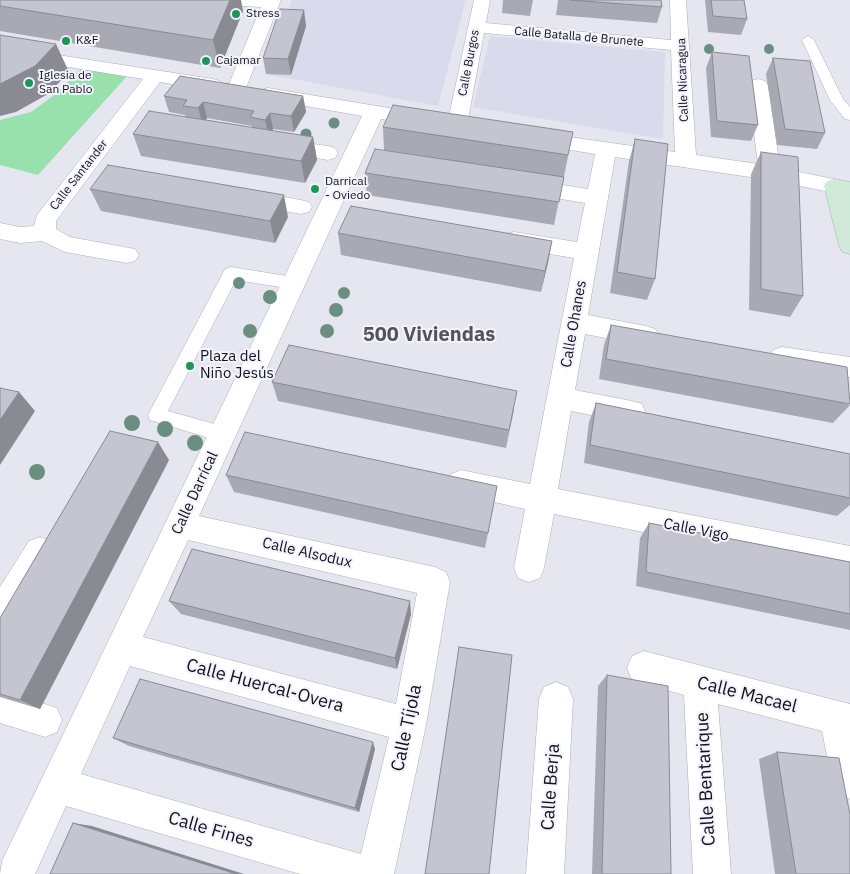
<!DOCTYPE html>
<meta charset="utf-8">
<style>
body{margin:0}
canvas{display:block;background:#e6e6f1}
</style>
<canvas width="850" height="874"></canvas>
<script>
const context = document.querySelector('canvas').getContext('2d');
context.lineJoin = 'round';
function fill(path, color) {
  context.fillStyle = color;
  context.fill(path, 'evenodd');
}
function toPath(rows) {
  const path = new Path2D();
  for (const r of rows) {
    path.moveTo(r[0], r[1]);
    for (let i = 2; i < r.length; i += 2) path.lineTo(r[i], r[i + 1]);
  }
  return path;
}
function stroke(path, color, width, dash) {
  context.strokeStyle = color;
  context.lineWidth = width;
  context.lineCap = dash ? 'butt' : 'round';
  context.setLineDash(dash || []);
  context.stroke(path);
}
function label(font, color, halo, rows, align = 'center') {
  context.font = font + ' "IBM Plex Sans",sans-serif';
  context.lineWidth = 4;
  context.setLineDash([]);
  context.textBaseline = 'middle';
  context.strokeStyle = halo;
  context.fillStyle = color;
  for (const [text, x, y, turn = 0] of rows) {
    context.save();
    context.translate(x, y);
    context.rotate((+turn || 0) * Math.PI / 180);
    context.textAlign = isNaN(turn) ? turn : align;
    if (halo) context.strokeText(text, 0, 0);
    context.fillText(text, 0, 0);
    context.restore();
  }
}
fill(toPath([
 [292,0,466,0,438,106,266,74],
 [490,36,665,52,663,139,473,107]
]), '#d9daec');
fill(toPath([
 [81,69,128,75,38,175,0,165,0,120,31,112,57,93]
]), '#98e1ad');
const lane = toPath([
 [808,36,814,40,843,99,850,107,850,120,845,119,830,100,802,40,808,36],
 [231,267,293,277,299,279,301,283,299,287,293,289,236,280,168,411,229,428,231,434,229,440,222,442,150,420,148,415,223,273,225,269,231,267]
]);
const street = toPath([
 [213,0,281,0,244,93,237,95,230,93,227,89,261,7,221,5,215,4,213,0],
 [474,0,490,0,486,23,671,40,670,0,686,0,696,155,758,164,748,85,751,81,758,79,765,81,768,85,780,168,843,181,846,186,843,191,835,193,770,180,615,157,588,315,646,326,655,329,659,336,655,343,646,346,585,334,575,390,632,401,642,404,645,412,642,420,632,423,571,411,558,489,850,546,850,574,554,514,544,568,540,578,529,582,518,578,514,568,525,509,451,492,447,483,451,474,461,470,530,484,574,258,514,248,506,246,503,240,506,234,514,232,577,242,585,203,525,193,517,191,514,186,517,181,525,179,588,189,595,154,534,144,527,142,524,138,527,134,534,132,675,152,671,50,484,33,467,125,464,129,457,131,450,129,447,125,474,0],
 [0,46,213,79,220,81,223,85,220,89,213,91,160,82,56,221,56,229,70,237,135,249,139,255,135,261,127,263,65,252,42,241,20,243,0,239,0,223,20,227,34,226,37,215,143,79,0,56,0,46],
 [268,88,425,114,432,116,435,120,432,124,425,126,381,119,199,516,435,567,446,572,450,582,426,725,394,874,300,874,66,806,35,874,0,874,2,861,362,116,261,98,258,94,261,90,268,88],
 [188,540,417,593,396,704,143,637,188,540],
 [130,666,389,737,361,854,81,774,130,666],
 [279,139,328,146,335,148,338,153,335,158,328,160,272,150,269,145,272,140,279,139],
 [250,191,301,200,309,202,312,207,309,212,301,214,242,203,239,198,242,193,250,191],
 [782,347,850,357,850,377,773,364,769,357,773,350,782,347],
 [40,537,51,541,55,551,11,627,0,632,0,587,29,541,40,537],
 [644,651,850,704,850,799,837,794,832,781,822,731,718,704,731,874,693,874,684,695,632,680,627,668,632,656,644,651],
 [556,682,568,687,573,699,564,874,526,874,539,699,544,687,556,682],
 [0,689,57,708,62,720,57,732,45,737,0,723,0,689]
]);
const secondary = toPath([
 [835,179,850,182,850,254,842,252,839,246,824,186,827,181,835,179]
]);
stroke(lane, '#adadb8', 1);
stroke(street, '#adadb8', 1);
stroke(secondary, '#adadb8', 1);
fill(lane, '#fff');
fill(street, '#fff');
fill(secondary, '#d0e9d8');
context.fillStyle = '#6a8f80';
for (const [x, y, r] of [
 [709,49,5],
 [769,49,5],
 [334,123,5.5],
 [306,134,5.5],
 [239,283,6],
 [344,293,6],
 [270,297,7],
 [336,310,7],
 [250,331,7],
 [327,331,7],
 [132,423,8],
 [165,429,8],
 [195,443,8],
 [37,472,8]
]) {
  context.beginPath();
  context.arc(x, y, r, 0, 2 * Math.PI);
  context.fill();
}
fill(toPath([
 [0,0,243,11,220,68,0,31],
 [503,0,533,0,530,16,502,13],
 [558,0,661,0,662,7,657,23,556,15],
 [705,0,744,0,747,19,741,35,708,32],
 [306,26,291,75,266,74,263,58],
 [712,52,758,125,751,141,711,137,706,68],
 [773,58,825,133,817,149,777,145,766,74],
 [164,96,303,96,306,112,294,132,273,129,272,131,313,137,317,160,305,183,141,156,133,134,186,117,185,115,169,112],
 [207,118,252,126,252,128,206,120],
 [383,127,573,132,554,225,367,195,365,173,487,166,384,150],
 [635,139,655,279,647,300,610,293,629,161],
 [761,152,803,296,790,317,749,310,751,174],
 [90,189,288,217,275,243,101,211],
 [338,233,552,241,541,292,341,255],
 [611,325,850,405,833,423,599,379,604,345],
 [272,382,514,410,506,448,278,401],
 [596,403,850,454,850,505,837,516,584,463,589,422],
 [169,460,40,709,0,697,0,618],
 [226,475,494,503,485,548,234,492],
 [649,523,850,562,850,630,636,586,640,538],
 [169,601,411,614,397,669,181,614],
 [607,675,671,874,592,874,598,686],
 [113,738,375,749,359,812,129,746],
 [777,752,850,874,775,874,759,759]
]), '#a9a9b3');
fill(toPath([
 [230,0,241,0,243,11,220,68,213,40],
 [304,10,306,26,291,75,288,59],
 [56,44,69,72,48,94,16,112,0,116,0,84],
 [303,96,306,112,294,132,291,116],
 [203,102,207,118,203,124,198,108],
 [270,113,273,129,269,136,265,120],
 [313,137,317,160,305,183,301,161],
 [284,195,288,217,275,243,270,221],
 [552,241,548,263,541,292,545,271],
 [19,392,35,411,0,465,0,420],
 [158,442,169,460,40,709,20,700],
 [410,601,411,614,397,669,395,658],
 [373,742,375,749,359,812,355,808],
 [73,823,92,826,244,874,236,874]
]), '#898a92');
const building = toPath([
 [0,0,230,0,213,40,0,6,0,0],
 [571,0,661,0,662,7,571,0],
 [711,0,744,0,747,19,713,16,711,0],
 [280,9,304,10,288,59,263,58,280,9],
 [0,35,56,44,35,66,0,84,0,35],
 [712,52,749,56,758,125,717,121,712,52],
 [773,58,810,61,825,133,785,129,773,58],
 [180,76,303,96,291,116,270,113,265,120,250,117,254,111,203,102,198,108,183,106,187,100,164,96,180,76],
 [393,105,573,132,568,155,383,127,393,105],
 [149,111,313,137,301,161,133,134,149,111],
 [635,139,668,144,655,279,617,272,635,139],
 [375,149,564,177,559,202,365,173,375,149],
 [761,152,798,157,803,296,761,289,761,152],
 [108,165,284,195,270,221,90,189,108,165],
 [351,206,552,241,545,271,338,233,351,206],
 [611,325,847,367,850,404,606,359,611,325],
 [289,345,517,391,509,430,272,382,289,345],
 [0,388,19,392,0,420,0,388],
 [596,403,850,454,850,498,590,445,596,403],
 [110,431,158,442,20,700,0,694,0,618,110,431],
 [245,432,497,486,488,533,226,475,245,432],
 [649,523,850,562,850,614,646,572,649,523],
 [192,549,410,601,395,658,169,601,192,549],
 [459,647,512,655,489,874,425,874,459,647],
 [607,675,668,686,671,874,602,874,607,675],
 [140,679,373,742,355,808,113,738,140,679],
 [777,752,839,758,850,815,850,874,796,874,777,752],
 [73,823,236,874,50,874,73,823]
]);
fill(building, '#c4c5d0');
stroke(building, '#898a92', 1);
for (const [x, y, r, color] of [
 [236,14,5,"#1d9653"],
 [66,41,5,"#1d9653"],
 [206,61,5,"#1d9653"],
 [29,83,5,"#1d9653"],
 [315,189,5,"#1d9653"],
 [190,366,5,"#1d9653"]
]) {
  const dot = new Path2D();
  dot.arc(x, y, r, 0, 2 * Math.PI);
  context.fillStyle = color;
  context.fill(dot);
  stroke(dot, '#f3f3ff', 2);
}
label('12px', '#121215', '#f3f3ff', [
 ["Stress",246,14],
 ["K&F",76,41],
 ["Cajamar",216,61],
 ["Iglesia de",39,76],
 ["San Pablo",39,90],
 ["Darrical",325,182],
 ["- Oviedo",325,196]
], 'left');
label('12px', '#121215', '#f3f3ff', [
 ["Calle Batalla de Brunete",579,37,5],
 ["Calle Burgos",469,63,-79],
 ["Calle Nicaragua",683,80,-92],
 ["Calle Santander",79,175,-52]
]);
label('15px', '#121215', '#f3f3ff', [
 ["Calle Ohanes",574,324,-80],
 ["Calle Darrícal",195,493,-65],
 ["Calle Vigo",696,530,11],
 ["Calle Alsodux",307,553,13]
]);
label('15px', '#121215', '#f3f3ff', [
 ["Plaza del",200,357],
 ["Niño Jesús",200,374]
], 'left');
label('18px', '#121215', '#f3f3ff', [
 ["Calle Huercal-Overa",265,686,15],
 ["Calle Macael",747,695,14],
 ["Calle Tíjola",407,728,-78],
 ["Calle Bentarique",706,779,-93],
 ["Calle Berja",551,787,-86],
 ["Calle Fines",211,830,16]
]);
label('bold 20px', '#53535c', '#f3f3ff', [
 ["500 Viviendas",429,335]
]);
</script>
